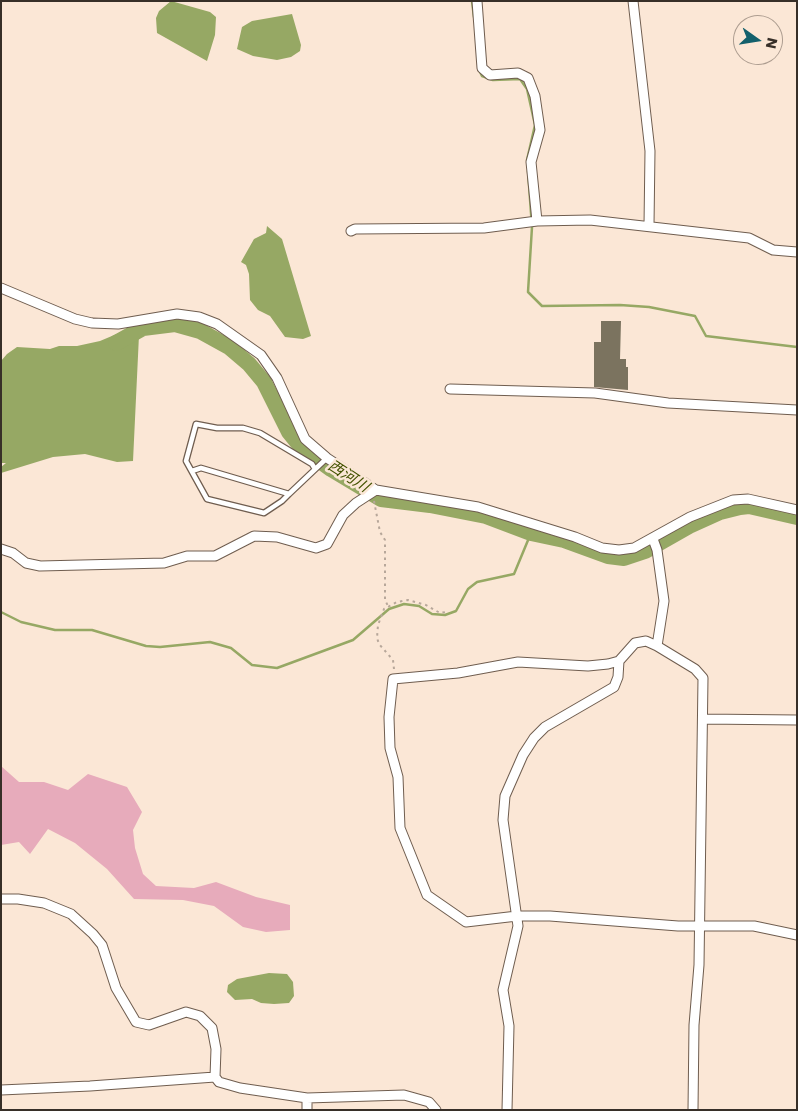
<!DOCTYPE html>
<meta charset="utf-8">
<style>
body{margin:0}
#map{position:relative;width:798px;height:1111px;overflow:hidden;background:#fbe7d6;font-family:Poppins,sans-serif}
canvas{display:block}
.frame{position:absolute;inset:0;border:2px solid #372f28;pointer-events:none}
.north{position:absolute;left:733px;top:15px;width:50px;height:50px;box-sizing:border-box;background:#fbe7d6;border:1px solid #ad9d90;border-radius:50%;rotate:103deg;font-size:14px;font-weight:700;line-height:20px;text-align:center;color:#372f28}
.north::after{content:'';display:block;margin:auto;width:18px;height:22px;background:#13606c;clip-path:polygon(50% 0,100% 100%,50% 72%,0 100%)}
</style>
<div id="map">
<canvas width="798" height="1111"></canvas>
<div class="frame"></div>
<div class="north">N</div>
</div>
<script>
const context = document.querySelector('canvas').getContext('2d');
context.lineJoin = 'round';
function fill(path, color) {
  context.fillStyle = color;
  context.fill(path, 'evenodd');
}
function toPath(rows) {
  const path = new Path2D();
  for (const r of rows) {
    path.moveTo(r[0], r[1]);
    for (let i = 2; i < r.length; i += 2) path.lineTo(r[i], r[i + 1]);
  }
  return path;
}
function stroke(path, color, width, dash) {
  context.strokeStyle = color;
  context.lineWidth = width;
  context.lineCap = dash ? 'butt' : 'round';
  context.setLineDash(dash || []);
  context.stroke(path);
}
function label(font, color, halo, rows, align = 'center') {
  context.font = font + ' Poppins,"Noto Sans JP",sans-serif';
  context.lineWidth = 5;
  context.setLineDash([]);
  context.textBaseline = 'middle';
  context.strokeStyle = halo;
  context.fillStyle = color;
  for (const [text, x, y, turn = 0] of rows) {
    context.save();
    context.translate(x, y);
    context.rotate((+turn || 0) * Math.PI / 180);
    context.textAlign = isNaN(turn) ? turn : align;
    if (halo) context.strokeText(text, 0, 0);
    context.fillText(text, 0, 0);
    context.restore();
  }
}
fill(toPath([
 [1,766,19,782,44,782,68,790,88,774,127,787,142,812,133,830,135,848,143,874,156,886,194,888,216,882,256,897,290,905,290,930,266,932,243,927,214,906,183,900,134,899,107,869,75,843,48,829,30,854,19,842,1,845]
]), '#e7abbb');
fill(toPath([
 [171,1,210,12,216,17,215,35,207,61,157,33,156,18,159,11],
 [292,14,301,45,300,51,291,57,277,60,253,56,237,49,242,27,252,21],
 [267,226,282,239,311,336,303,339,285,337,270,316,258,310,250,300,249,274,246,265,241,262,254,239,266,233],
 [135,332,139,335,133,461,117,462,85,454,53,457,1,473,1,467,6,463,1,463,1,361,7,354,17,347,50,349,59,346,77,346,100,341,119,333],
 [269,973,287,974,293,982,294,996,289,1003,274,1004,261,1003,252,999,235,1000,227,992,228,985,237,979]
]), '#96a864');
stroke(toPath([
 [472,1,474,17],
 [479,70,482,76,493,80,520,79,527,89,535,125,527,160],
 [528,171,532,227,528,292,542,306,620,305,649,307,695,316,706,336,797,347],
 [1,612,21,622,55,630,92,630,146,646,160,647,210,642,231,648,252,665,277,668,353,640,389,609,404,604,419,606,432,614,445,615,456,611,468,589,477,582,514,574,531,533]
]), '#96a864', 2.5);
stroke(toPath([
 [116,343,143,328,175,324,200,331,229,347,249,364,264,382,289,432,302,448,331,469,381,499,430,505,486,516,531,533,564,540,608,556,624,558,645,551,689,526,720,512,740,507,749,506,797,517]
]), '#96a864', 16);
fill(toPath([
 [601,321,621,321,620,359,626,359,626,367,628,367,628,390,594,387,594,342,601,342]
]), '#7b735f');
const lane = toPath([
 [192,471,201,468,289,494,327,458],
 [289,494,282,501,264,513,207,499,186,461,196,424,217,428,243,428,260,433,312,464,315,469]
]);
const street = toPath([
 [477,1,482,68,490,75,518,73,528,78,535,96,540,130,531,162,537,221],
 [633,1,650,151,649,225],
 [351,231,355,229,484,228,537,221,590,220,749,238,773,250,797,252],
 [1,288,75,319,92,323,118,324,177,314,199,317,217,324,261,355,277,378,305,439,327,458,376,490],
 [450,389,595,393,668,403,797,410],
 [653,539,657,550,664,601,657,646,695,669,703,678,699,965,694,1025,693,1110],
 [1,549,13,553,26,563,40,566,164,563,187,556,215,556,254,536,277,537,316,548,327,544,343,515,356,503,376,490,478,507,575,537,602,548,619,550,634,548,690,517,733,500,748,499,797,510],
 [657,646,646,641,635,643,619,661,608,664,588,666,518,662,458,673,393,679,389,717,390,748,398,777,400,828,427,895,466,922,517,916,550,916,678,926,754,926,797,935],
 [703,719,797,720],
 [1,899,18,899,44,903,71,914,93,934,102,945,116,988,136,1022,149,1025,186,1012,200,1016,212,1028,216,1049,215,1077,219,1082,240,1088,307,1098,404,1095,429,1102,436,1110],
 [1,1090,90,1086,215,1077],
 [307,1098,307,1110],
 [507,1110,509,1026,503,990,518,926,503,820,505,796,523,755,534,738,545,727,614,687,618,677,619,661]
]);
stroke(lane, '#6f5d4f', 7);
stroke(street, '#6f5d4f', 11);
stroke(toPath([
 [374,501,380,532,385,540,385,600,388,606],
 [394,669,393,660,379,644,377,638,378,625,384,609,397,602,408,600,426,605,440,613,446,612]
]), '#b7a79a', 2, [2.5, 4]);
stroke(lane, '#fff', 4.5);
stroke(street, '#fff', 9);
label('italic 15px', '#435200', '#fbe7d6', [
 ["西河川",348,477,33]
]);
</script>
